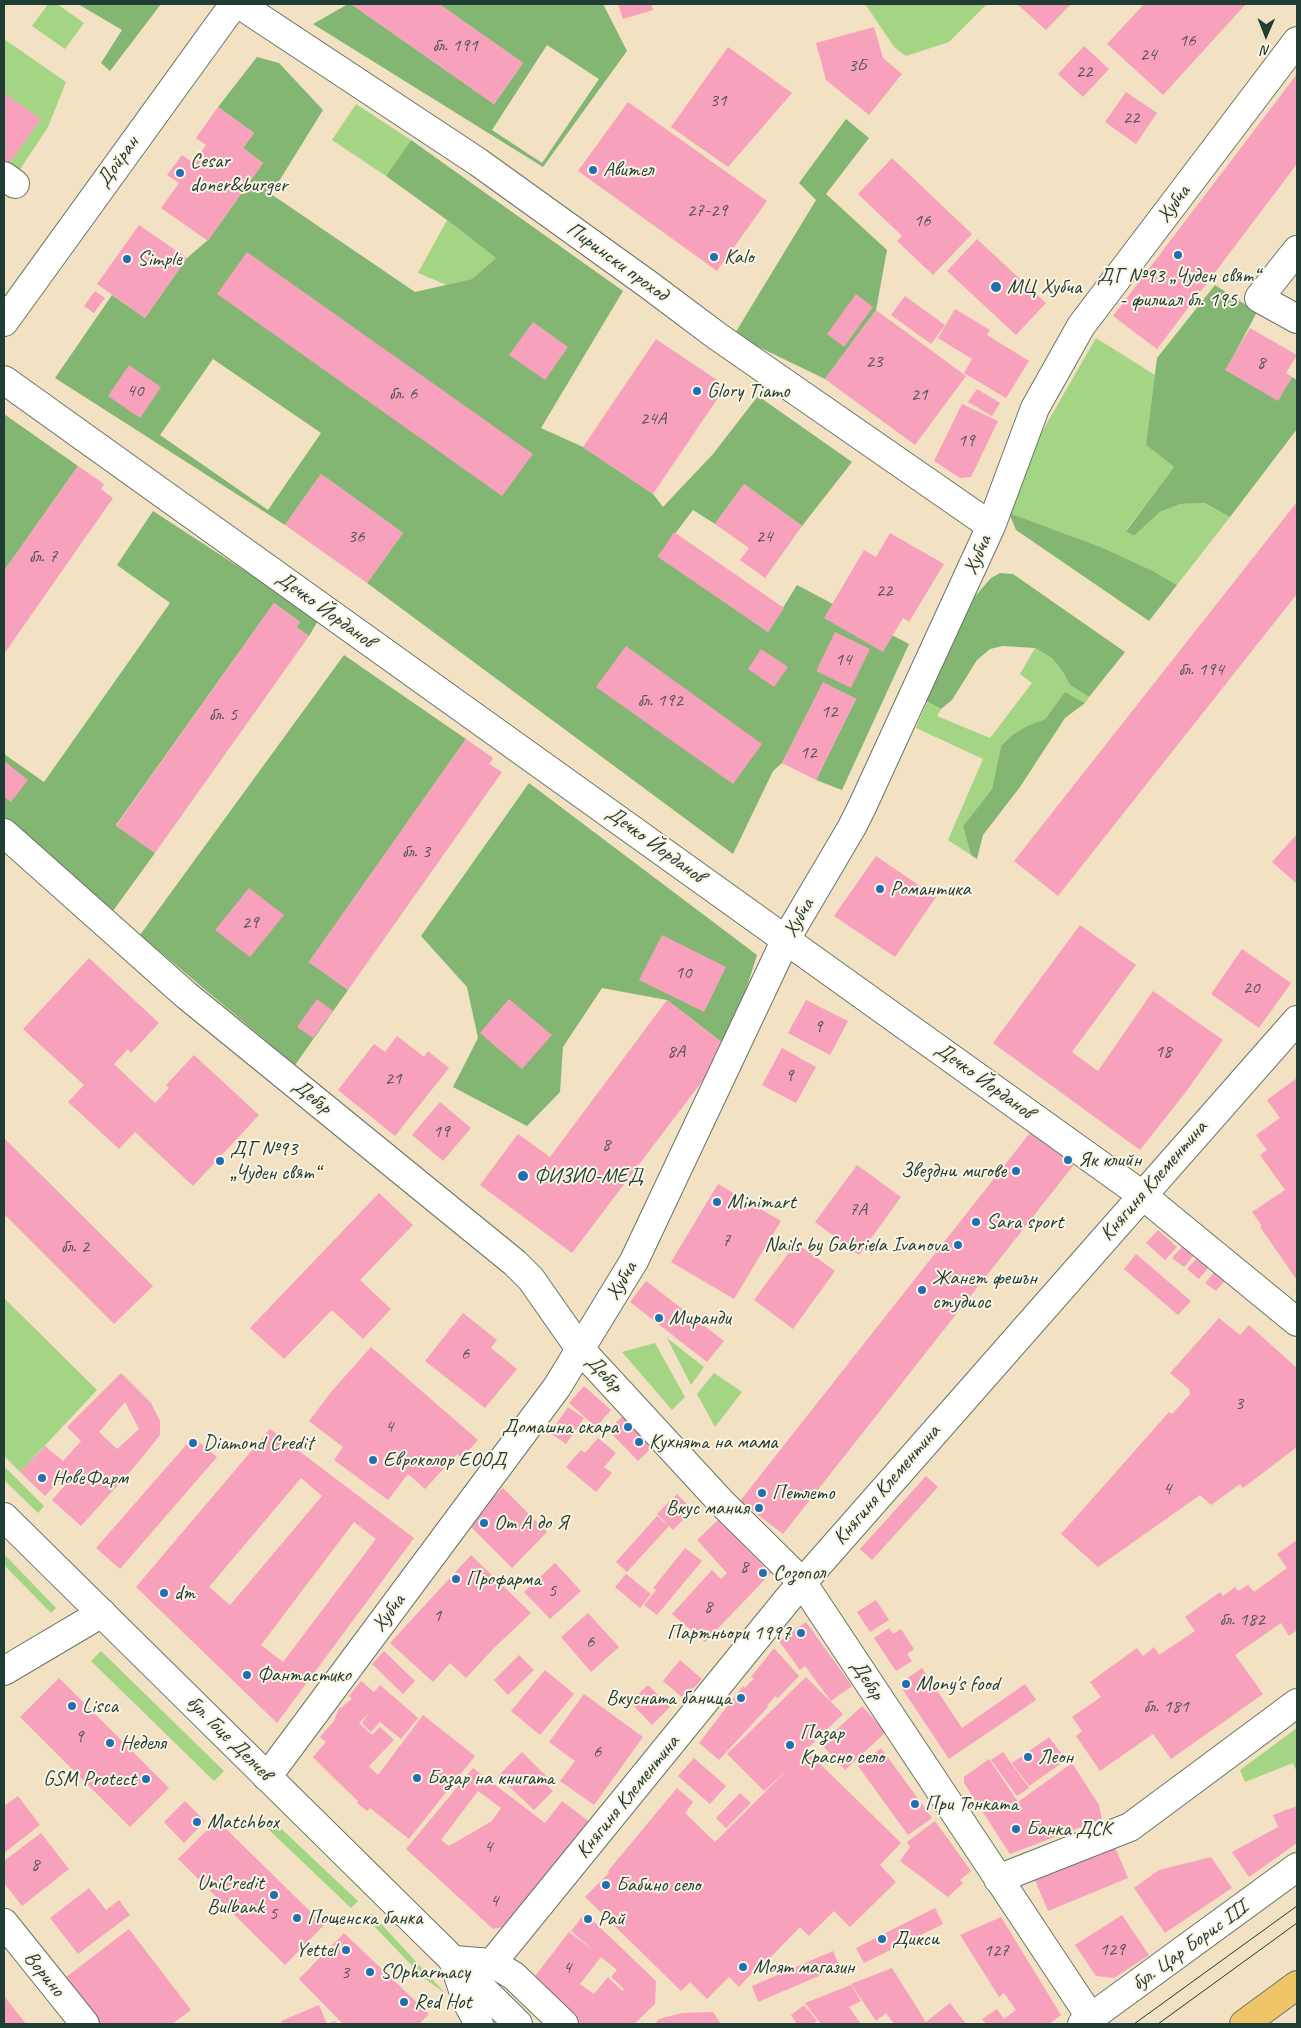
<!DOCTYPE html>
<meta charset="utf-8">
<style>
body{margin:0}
#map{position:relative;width:1301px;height:2028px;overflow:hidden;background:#f2e1c2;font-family:Caveat,sans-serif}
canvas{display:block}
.frame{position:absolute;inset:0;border:5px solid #1f3d34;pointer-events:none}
.north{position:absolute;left:1241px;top:10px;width:50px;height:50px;-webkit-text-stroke:4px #fcf5e5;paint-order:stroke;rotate:181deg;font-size:14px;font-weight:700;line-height:20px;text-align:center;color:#1f3d34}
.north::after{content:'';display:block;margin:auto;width:18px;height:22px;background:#1f3d34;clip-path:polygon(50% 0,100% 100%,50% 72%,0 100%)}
</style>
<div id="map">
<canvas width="1301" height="2028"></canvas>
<div class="frame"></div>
<div class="north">N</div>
</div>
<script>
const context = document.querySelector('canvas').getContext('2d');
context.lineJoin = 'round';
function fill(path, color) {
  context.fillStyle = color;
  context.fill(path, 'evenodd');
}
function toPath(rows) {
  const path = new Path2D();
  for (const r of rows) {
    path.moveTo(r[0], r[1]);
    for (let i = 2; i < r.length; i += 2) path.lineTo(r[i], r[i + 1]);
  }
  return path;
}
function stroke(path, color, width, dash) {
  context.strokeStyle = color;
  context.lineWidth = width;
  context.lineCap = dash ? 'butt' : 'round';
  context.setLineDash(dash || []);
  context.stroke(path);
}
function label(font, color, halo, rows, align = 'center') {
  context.font = font + ' Caveat,sans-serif';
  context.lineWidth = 4;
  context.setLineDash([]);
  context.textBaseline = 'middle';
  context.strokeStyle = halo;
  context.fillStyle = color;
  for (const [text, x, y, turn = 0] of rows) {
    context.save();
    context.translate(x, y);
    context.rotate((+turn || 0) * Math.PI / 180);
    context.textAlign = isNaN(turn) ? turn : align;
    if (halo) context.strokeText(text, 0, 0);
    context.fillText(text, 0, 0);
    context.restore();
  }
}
fill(toPath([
 [48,4,57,4,84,23,65,49,32,26],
 [865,4,987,4,949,42,906,56,895,48],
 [4,39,66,82,48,127,19,171,9,164,40,119,4,93],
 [356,104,411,140,386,176,332,140],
 [447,220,496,258,472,279,447,285,418,273],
 [1096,338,1155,375,1146,445,1174,467,1126,530,1134,536,1160,512,1180,504,1203,503,1230,517,1177,585,1153,571,1101,547,1009,513,1035,444],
 [1035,648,1052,658,1063,672,1070,685,1089,697,1085,703,1065,692,1045,719,1027,726,1012,735,1001,746,992,789,963,826,971,855,948,840,983,759,916,728,927,702,941,709,937,716,990,738,1032,683,1020,674],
 [4,1298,97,1390,20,1472,4,1456],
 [667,1338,704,1367,691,1385],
 [655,1343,685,1397,672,1410,622,1352],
 [714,1373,742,1392,715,1427,697,1394],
 [4,1466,44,1506,38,1513,4,1480],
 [4,1554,56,1608,51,1613,4,1565],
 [101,1651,224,1771,214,1781,91,1661],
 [1297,1728,1297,1772,1293,1763,1245,1782,1240,1770],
 [272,1820,358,1901,351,1908,266,1827],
 [372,1914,445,1993,424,1978,367,1919]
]), '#a4d584');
fill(toPath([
 [78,4,161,4,110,71,101,63,122,30],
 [348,4,351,4,494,104,523,63,439,4,603,4,627,51,543,167,313,24],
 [547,45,599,79,542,163,492,130],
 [257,57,279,63,323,110,271,194,415,292,472,279,496,258,447,220,386,176,411,140,623,291,541,428,583,447,653,494,663,507,713,454,758,396,852,462,802,526,744,484,715,524,693,510,658,556,768,632,797,585,909,644,842,790,816,780,856,699,823,683,782,763,773,771,733,854,367,583,403,533,321,474,285,525,55,378,112,295,145,318,187,258,208,240,263,163,243,148,254,133,218,107],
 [213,359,321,433,268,510,160,435],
 [846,119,869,138,826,194,887,250,876,310,825,379,734,335,816,200,799,183],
 [1215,285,1257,312,1226,370,1278,400,1292,377,1297,380,1297,429,1230,517,1204,503,1180,504,1160,512,1134,536,1126,531,1174,467,1146,445,1157,358],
 [4,414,78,466,4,571],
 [153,511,319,619,309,636,296,627,300,622,274,603,116,825,155,853,110,915,4,820,4,754,44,782,170,603,117,565],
 [1009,513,1101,547,1153,571,1177,585,1149,621,1016,530],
 [1000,573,1013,574,1125,652,1089,697,1070,685,1063,672,1052,658,1035,648,1003,646,990,649,977,660,952,700,941,709,924,700,971,601,991,578],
 [344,655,466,739,309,962,348,990,295,1065,140,935],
 [1065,692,1085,703,1065,718,1020,787,983,835,977,859,971,855,963,826,992,789,1001,746,1012,735,1027,726,1045,719],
 [529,783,757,955,728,1047,667,1000,602,988,563,1047,560,1092,527,1126,453,1087,478,1038,467,987,421,936]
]), '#83b672');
fill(toPath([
 [351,4,439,4,523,63,494,104],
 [618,4,651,4,653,10,623,19],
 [1017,4,1071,4,1046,30],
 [1144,4,1246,4,1163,95,1107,44],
 [874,27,883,58,902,74,869,115,826,80,816,43],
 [1084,46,1109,69,1083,97,1058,74],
 [728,47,792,93,728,167,671,127],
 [1297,74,1297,164,1157,349,1113,316],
 [1126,92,1157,113,1136,144,1105,122],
 [4,93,41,119,9,164,4,161],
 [628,102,767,201,717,271,578,171],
 [218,107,254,133,243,148,263,163,208,241,161,208,179,183,167,175,182,155,193,163,206,145,196,138],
 [892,158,972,234,933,275,897,241,902,236,858,194],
 [139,225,187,258,145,318,97,284],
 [977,239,1046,303,1016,335,947,271],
 [247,252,533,454,502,496,217,294],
 [95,291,105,298,94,313,84,306],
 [856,294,873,307,844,347,827,334],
 [905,296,945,325,931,344,891,315],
 [955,309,990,330,987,335,1029,361,1006,398,964,373,972,359,938,338],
 [876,310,966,376,915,445,825,379],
 [533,322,568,347,545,380,509,355],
 [1250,328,1297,355,1286,373,1292,377,1278,401,1225,370],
 [656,339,726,386,653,494,583,447],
 [129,365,161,387,140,418,108,396],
 [977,389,1000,403,992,416,968,402],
 [962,404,998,421,971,477,960,478,934,461],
 [78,466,104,484,101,489,113,498,4,654,4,571],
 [321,474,403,533,367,583,285,525],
 [744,484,802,526,765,578,740,560,749,548,715,524],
 [1297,502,1297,594,1058,896,1014,861],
 [674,532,784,608,768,632,658,557],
 [890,533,944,564,909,622,903,618,883,652,824,618,864,550,876,557],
 [274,603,300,622,296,627,309,636,155,853,116,826],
 [835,632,870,649,851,688,816,671],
 [626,646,762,744,733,784,596,687],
 [761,649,788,667,774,687,748,669],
 [823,682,856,699,816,780,782,763],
 [466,739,493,758,489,764,502,772,348,990,309,962],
 [4,761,28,780,11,802,4,797],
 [1297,834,1297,884,1272,862],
 [876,856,936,897,895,957,834,916],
 [249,888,284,915,250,957,215,930],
 [1080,925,1136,965,1072,1052,1098,1071,1153,991,1223,1040,1185,1093,1140,1150,993,1043],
 [662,935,726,967,704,1012,639,980],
 [1242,949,1291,983,1259,1028,1211,994],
 [89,958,159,1023,131,1053,128,1049,114,1064,155,1103,169,1088,166,1085,194,1055,259,1115,193,1186,135,1132,119,1149,68,1102,84,1085,23,1029],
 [317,999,333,1011,313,1038,297,1027],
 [509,999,552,1035,522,1069,480,1033],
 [667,1000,728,1047,572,1253,480,1185,518,1134,550,1157],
 [806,1000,848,1021,830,1055,788,1033],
 [397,1036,424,1057,428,1051,449,1068,395,1136,338,1090,374,1044,385,1052],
 [782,1048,816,1067,796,1103,762,1085],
 [1297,1078,1297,1280,1260,1227,1262,1226,1252,1212,1285,1190,1260,1155,1267,1150,1256,1135,1280,1118,1267,1100],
 [440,1102,471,1128,443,1161,412,1135],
 [1037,1124,1080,1157,783,1534,740,1501],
 [4,1138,153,1286,114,1324,4,1214],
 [857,1165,901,1197,859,1255,815,1222],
 [718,1184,781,1221,734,1299,671,1262],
 [379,1193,413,1225,360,1280,391,1309,363,1339,332,1310,284,1359,250,1328],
 [1158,1230,1177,1247,1165,1260,1146,1243],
 [796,1243,835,1271,793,1329,754,1300],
 [1184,1245,1195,1254,1184,1267,1172,1258],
 [1136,1254,1191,1301,1178,1315,1124,1269],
 [1199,1256,1210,1266,1199,1279,1187,1269],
 [1216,1270,1227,1278,1216,1291,1205,1283],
 [646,1281,724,1341,707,1362,630,1302],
 [463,1313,497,1340,491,1348,517,1369,485,1408,425,1361],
 [1219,1318,1240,1335,1249,1325,1297,1368,1297,1447,1243,1488,1240,1484,1211,1505,1200,1495,1098,1567,1061,1534,1169,1412,1172,1414,1190,1394,1189,1389,1170,1373],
 [371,1347,478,1440,462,1458,457,1454,425,1489,408,1474,388,1500,334,1460,343,1447,309,1421,331,1392],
 [121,1373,151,1403,160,1421,160,1435,136,1465,81,1526,52,1500,67,1483,62,1478,45,1496,20,1472,45,1446,63,1461,81,1441,67,1427],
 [125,1402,139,1429,117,1449,99,1432],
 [584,1386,611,1410,596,1427,569,1403],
 [568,1407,584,1418,566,1444,550,1433],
 [623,1416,651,1448,638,1461,608,1430],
 [270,1429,414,1538,277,1723,136,1587],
 [301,1478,322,1496,230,1605,209,1587],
 [354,1522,376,1539,283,1662,261,1645],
 [193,1437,217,1457,120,1569,96,1548],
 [598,1438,616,1453,604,1467,612,1473,596,1492,566,1467,581,1450,585,1453],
 [926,1476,938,1487,872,1560,860,1549],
 [503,1488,547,1532,512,1568,467,1523],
 [677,1494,693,1510,673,1530,657,1514],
 [657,1516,669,1526,627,1572,616,1562],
 [718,1520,771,1573,705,1642,672,1614,712,1570,721,1579,727,1573,697,1540],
 [1297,1540,1297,1630,1289,1636,1281,1623,1235,1655,1263,1694,1171,1759,1153,1734,1100,1771,1076,1736,1082,1731,1072,1717,1101,1697,1090,1682,1137,1648,1143,1656,1154,1647,1159,1655,1195,1631,1185,1617,1220,1592,1223,1596,1235,1587,1238,1591,1248,1585,1254,1592,1287,1568,1277,1554],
 [685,1548,702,1561,657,1615,644,1605,656,1590,653,1588],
 [471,1555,531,1613,494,1648,466,1678,450,1663,433,1682,390,1643],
 [555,1563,581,1591,550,1619,524,1592],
 [626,1574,651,1594,640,1608,615,1587],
 [876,1600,889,1620,870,1632,857,1612],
 [588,1613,619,1647,591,1672,561,1637],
 [806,1622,852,1686,831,1701,805,1666,800,1670,779,1641],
 [889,1628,893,1634,901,1629,914,1649,907,1654,912,1661,896,1671,874,1638],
 [774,1648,799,1676,778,1698,775,1696,767,1706,768,1707,719,1760,699,1743,743,1686,745,1688,754,1678,751,1677],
 [384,1651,415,1681,403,1694,372,1664],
 [519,1655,534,1670,508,1695,494,1680],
 [680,1660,702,1679,684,1699,663,1681],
 [922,1668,962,1728,1025,1684,1036,1700,949,1759,899,1684],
 [545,1670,574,1694,540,1735,511,1711],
 [806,1677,843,1714,806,1750,901,1843,880,1865,896,1882,850,1927,834,1911,809,1936,800,1927,767,1961,765,1959,739,1987,729,1977,707,1999,690,1982,681,1991,585,1897,609,1873,608,1871,677,1788,693,1802,685,1813,715,1842,789,1768,764,1791,727,1754],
 [59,1678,169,1788,130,1827,20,1717],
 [361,1681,374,1692,380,1685,418,1718,401,1739,380,1722,371,1732,362,1723,369,1713,359,1723,372,1735,380,1727,394,1740,369,1766,378,1775,423,1715,475,1756,409,1839,370,1808,367,1811,357,1803,358,1801,338,1782,313,1757,326,1742,320,1737,334,1721,339,1709,352,1699,349,1696],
 [648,1685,670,1707,652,1725,630,1702],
 [584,1694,643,1737,594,1805,560,1781,575,1761,549,1742],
 [862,1706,886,1732,845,1770,821,1744],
 [1049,1737,1066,1760,1029,1786,1012,1763],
 [881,1748,932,1818,908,1835,858,1766],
 [522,1752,547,1777,543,1781,553,1791,534,1810,498,1776],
 [1003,1752,1029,1788,1017,1796,991,1760],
 [694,1758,726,1786,710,1804,678,1776],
 [989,1759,1018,1802,1072,1763,1099,1805,1102,1819,1010,1854,964,1783,964,1777],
 [473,1768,545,1823,562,1801,590,1822,508,1926,493,1929,406,1849],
 [478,1791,501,1808,492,1821,449,1846,441,1840],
 [740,1793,751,1803,726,1828,716,1818],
 [18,1796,40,1825,4,1853,4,1806],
 [185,1801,205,1821,184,1843,164,1822],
 [1297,1806,1297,1843,1249,1877,1232,1852,1278,1827,1273,1815],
 [217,1820,324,1925,285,1965,178,1859],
 [935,1821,971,1871,960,1880,963,1883,948,1897,900,1861,910,1847,907,1842],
 [41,1833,69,1869,22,1906,4,1883,4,1861],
 [1114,1845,1128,1878,1048,1911,1034,1878],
 [1211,1857,1232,1888,1165,1933,1134,1888,1159,1870],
 [89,1888,106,1910,119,1900,130,1915,78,1954,50,1918],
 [935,1908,943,1924,864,1963,856,1948],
 [585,1913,656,1981,655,2004,634,2024,579,2024,574,2020,577,2015,532,1980,569,1932,593,1950,571,1931],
 [601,1957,617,1970,611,1977,624,1989,622,1991,608,1977,594,1994,580,1984],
 [1122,1915,1149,1955,1114,1978,1096,1976,1075,1945],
 [1001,1917,1061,2015,1049,2024,986,2024,982,2019,997,2009,1004,2019,1016,2010,1004,1993,999,1997,960,1935],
 [129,1929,191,2010,172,2024,95,2024,61,1981],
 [344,1933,429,2014,419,2024,343,2024,299,1979],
 [833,1951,840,1967,758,2002,752,1986],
 [892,1968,926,2022,950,2003,966,2024,894,2024,886,2013,876,2021,851,1984],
 [851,1985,861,2001,849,2007,861,2024,821,2024,805,2003],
 [4,1996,26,2024,4,2024],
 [319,2005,327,2024,335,2021,336,2024,282,2024,281,2021],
 [804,2005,817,2021,812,2024,797,2024,791,2015],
 [713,2012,721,2024,655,2024,659,2019,682,2013]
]), '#f8a1bc');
const minor = toPath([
 [239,4,478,162,649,285,717,336,991,526],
 [4,176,15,184],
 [1297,250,1259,298,1297,319],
 [4,380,1142,1195,1297,1322],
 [4,833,186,995,515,1263,531,1279,580,1349,722,1503,802,1582,1091,2018],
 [4,1671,102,1613],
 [267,1777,557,1387,634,1261,786,939,852,827,862,807,991,526,1035,408,1081,326,1297,41],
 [998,1879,1130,1827,1297,1703],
 [4,1923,85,2024],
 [492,1963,788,1599,1297,1020],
 [479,2024,467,2002,453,1960,492,1963,514,1976,564,2024],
 [1082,2024,1297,1867]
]);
const tertiary = toPath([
 [4,322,234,4],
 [4,1517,518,2024]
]);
const primary = toPath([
 [1244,2024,1297,1985]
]);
stroke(minor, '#697666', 30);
stroke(tertiary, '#697666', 30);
stroke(primary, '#697666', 30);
stroke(minor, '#fff', 28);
stroke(tertiary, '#fff', 28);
stroke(primary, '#f0c469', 28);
stroke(toPath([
 [1134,2024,1297,1906],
 [1158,2024,1297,1923]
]), '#1f3d34', 1);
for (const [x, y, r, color] of [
 [593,170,5,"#1f6fb2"],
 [180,173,5,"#1f6fb2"],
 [1178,255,5,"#1f6fb2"],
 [714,257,5,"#1f6fb2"],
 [127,259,5,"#1f6fb2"],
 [996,287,6,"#1f6fb2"],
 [697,391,5,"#1f6fb2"],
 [880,889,5,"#1f6fb2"],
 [1068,1160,5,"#1f6fb2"],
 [220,1161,5,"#1f6fb2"],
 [1016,1171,5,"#1f6fb2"],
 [523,1176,6,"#1f6fb2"],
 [717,1202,5,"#1f6fb2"],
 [976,1222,5,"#1f6fb2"],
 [958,1245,5,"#1f6fb2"],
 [922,1290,5,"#1f6fb2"],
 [659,1318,5,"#1f6fb2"],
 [628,1427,5,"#1f6fb2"],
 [639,1442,5,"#1f6fb2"],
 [193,1443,5,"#1f6fb2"],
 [373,1460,5,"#1f6fb2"],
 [42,1478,5,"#1f6fb2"],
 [762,1493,5,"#1f6fb2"],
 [759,1508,5,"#1f6fb2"],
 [484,1523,5,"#1f6fb2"],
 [763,1573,5,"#1f6fb2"],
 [456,1579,5,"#1f6fb2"],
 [164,1593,5,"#1f6fb2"],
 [801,1633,5,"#1f6fb2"],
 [247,1675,5,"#1f6fb2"],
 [906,1684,5,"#1f6fb2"],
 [741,1698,5,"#1f6fb2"],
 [72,1706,5,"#1f6fb2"],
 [110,1743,5,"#1f6fb2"],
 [790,1745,5,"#1f6fb2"],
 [1028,1757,5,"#1f6fb2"],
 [417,1778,5,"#1f6fb2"],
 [146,1779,5,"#1f6fb2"],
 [915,1804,5,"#1f6fb2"],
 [197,1822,5,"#1f6fb2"],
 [1016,1829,5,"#1f6fb2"],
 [606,1885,5,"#1f6fb2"],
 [274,1895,5,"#1f6fb2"],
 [297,1918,5,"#1f6fb2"],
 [588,1919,5,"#1f6fb2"],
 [882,1939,5,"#1f6fb2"],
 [346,1950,5,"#1f6fb2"],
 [743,1967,5,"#1f6fb2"],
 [370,1972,5,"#1f6fb2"],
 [404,2002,5,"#1f6fb2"]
]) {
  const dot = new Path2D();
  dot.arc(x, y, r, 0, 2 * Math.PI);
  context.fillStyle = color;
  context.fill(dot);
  stroke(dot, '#fcf5e5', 2);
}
label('19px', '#555656', null, [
 ["16",1187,41],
 ["бл. 191",455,46],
 ["24",1148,55],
 ["3Б",857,66],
 ["22",1084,72],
 ["31",718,101],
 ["22",1131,118],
 ["27-29",707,211],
 ["16",922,221],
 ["23",874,362],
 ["8",1261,363],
 ["40",135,391],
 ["бл. 6",403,394],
 ["21",919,395],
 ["24А",653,419],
 ["19",966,441],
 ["36",356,537],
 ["24",764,537],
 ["бл. 7",43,557],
 ["22",884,591],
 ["14",843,660],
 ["бл. 194",1201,670],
 ["бл. 192",660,701],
 ["12",829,712],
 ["бл. 5",223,715],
 ["12",808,753],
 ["бл. 3",416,852],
 ["29",250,923],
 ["10",683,973],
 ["20",1251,988],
 ["9",818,1027],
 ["8А",676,1052],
 ["18",1163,1052],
 ["9",789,1076],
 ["21",393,1079],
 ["19",441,1132],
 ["8",606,1145],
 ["7А",858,1210],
 ["7",726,1241],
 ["бл. 2",75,1247],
 ["6",465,1354],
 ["3",1239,1404],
 ["4",389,1427],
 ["4",1167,1489],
 ["8",744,1567],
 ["5",552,1591],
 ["8",708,1607],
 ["1",437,1616],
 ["бл. 182",1242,1620],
 ["6",590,1642],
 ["бл. 181",1166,1707],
 ["9",79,1737],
 ["6",597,1752],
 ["4",488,1847],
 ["8",35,1865],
 ["4",494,1901],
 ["5",273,1914],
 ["129",1112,1950],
 ["127",996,1951],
 ["4",567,1968],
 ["3",345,1973]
]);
label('21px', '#1f3d34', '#fcf5e5', [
 ["Cesar",190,161],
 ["doner&burger",190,185],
 ["Авител",603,170],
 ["Kalo",724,257],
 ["Simple",137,259],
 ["ДГ №93 „Чуден свят“",1178,276,"center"],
 ["- филиал бл. 195",1178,300,"center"],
 ["МЦ Хубча",1007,287],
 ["Glory Tiamo",707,391],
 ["Романтика",890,889],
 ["ДГ №93",230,1149],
 ["„Чуден свят“",230,1173],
 ["Як клийн",1078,1160],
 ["Звездни мигове",1006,1171,"right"],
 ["ФИЗИО-МЕД",534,1176],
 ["Minimart",727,1202],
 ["Sara sport",986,1222],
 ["Nails by Gabriela Ivanova",948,1245,"right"],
 ["Жанет фешън",932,1278],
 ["студиос",932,1302],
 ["Миранди",669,1318],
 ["Домашна скара",618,1427,"right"],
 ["Кухнята на мама",649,1442],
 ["Diamond Credit",203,1443],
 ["Евроколор ЕООД",383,1460],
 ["НовеФарм",52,1478],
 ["Петлето",772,1493],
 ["Вкус мания",749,1508,"right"],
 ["От А до Я",494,1523],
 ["Созопол",773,1573],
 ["Профарма",466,1579],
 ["dm",174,1593],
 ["Партньори 1997",791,1633,"right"],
 ["Фантастико",257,1675],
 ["Mony's food",916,1684],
 ["Вкусната баница",731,1698,"right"],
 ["Lisca",82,1706],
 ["Пазар",800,1733],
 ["Красно село",800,1757],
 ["Неделя",120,1743],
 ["Леон",1038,1757],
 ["Базар на книгата",427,1778],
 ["GSM Protect",136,1779,"right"],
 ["При Тонката",925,1804],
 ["Matchbox",207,1822],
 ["Банка ДСК",1026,1829],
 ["UniCredit",264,1883,"right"],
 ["Bulbank",264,1907,"right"],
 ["Бабино село",616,1885],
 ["Пощенска банка",307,1918],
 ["Рай",598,1919],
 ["Дикси",892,1939],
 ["Yettel",336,1950,"right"],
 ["Моят магазин",753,1967],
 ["SOpharmacy",380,1972],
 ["Red Hot",414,2002]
], 'left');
label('21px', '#1f3d34', '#fcf5e5', [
 ["Дойран",118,162,-54],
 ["Хубча",1174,204,-53],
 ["Пирински проход",617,262,36],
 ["Хубча",978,555,-66],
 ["Дечко Йорданов",325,610,36],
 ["Дечко Йорданов",655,845,36],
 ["Хубча",799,918,-60],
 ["Дечко Йорданов",984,1081,36],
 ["Дебър",312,1097,39],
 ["Княгиня Клементина",1154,1181,-49],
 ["Хубча",622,1281,-59],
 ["Дебър",604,1374,47],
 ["Княгиня Клементина",887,1485,-49],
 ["Хубча",389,1613,-53],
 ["Дебър",867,1680,57],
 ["бул. Гоце Делчев",229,1738,45],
 ["Княгиня Клементина",628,1797,-51],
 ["бул. Цар Борис III",1190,1946,-36],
 ["Ворино",44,1974,51]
]);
</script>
